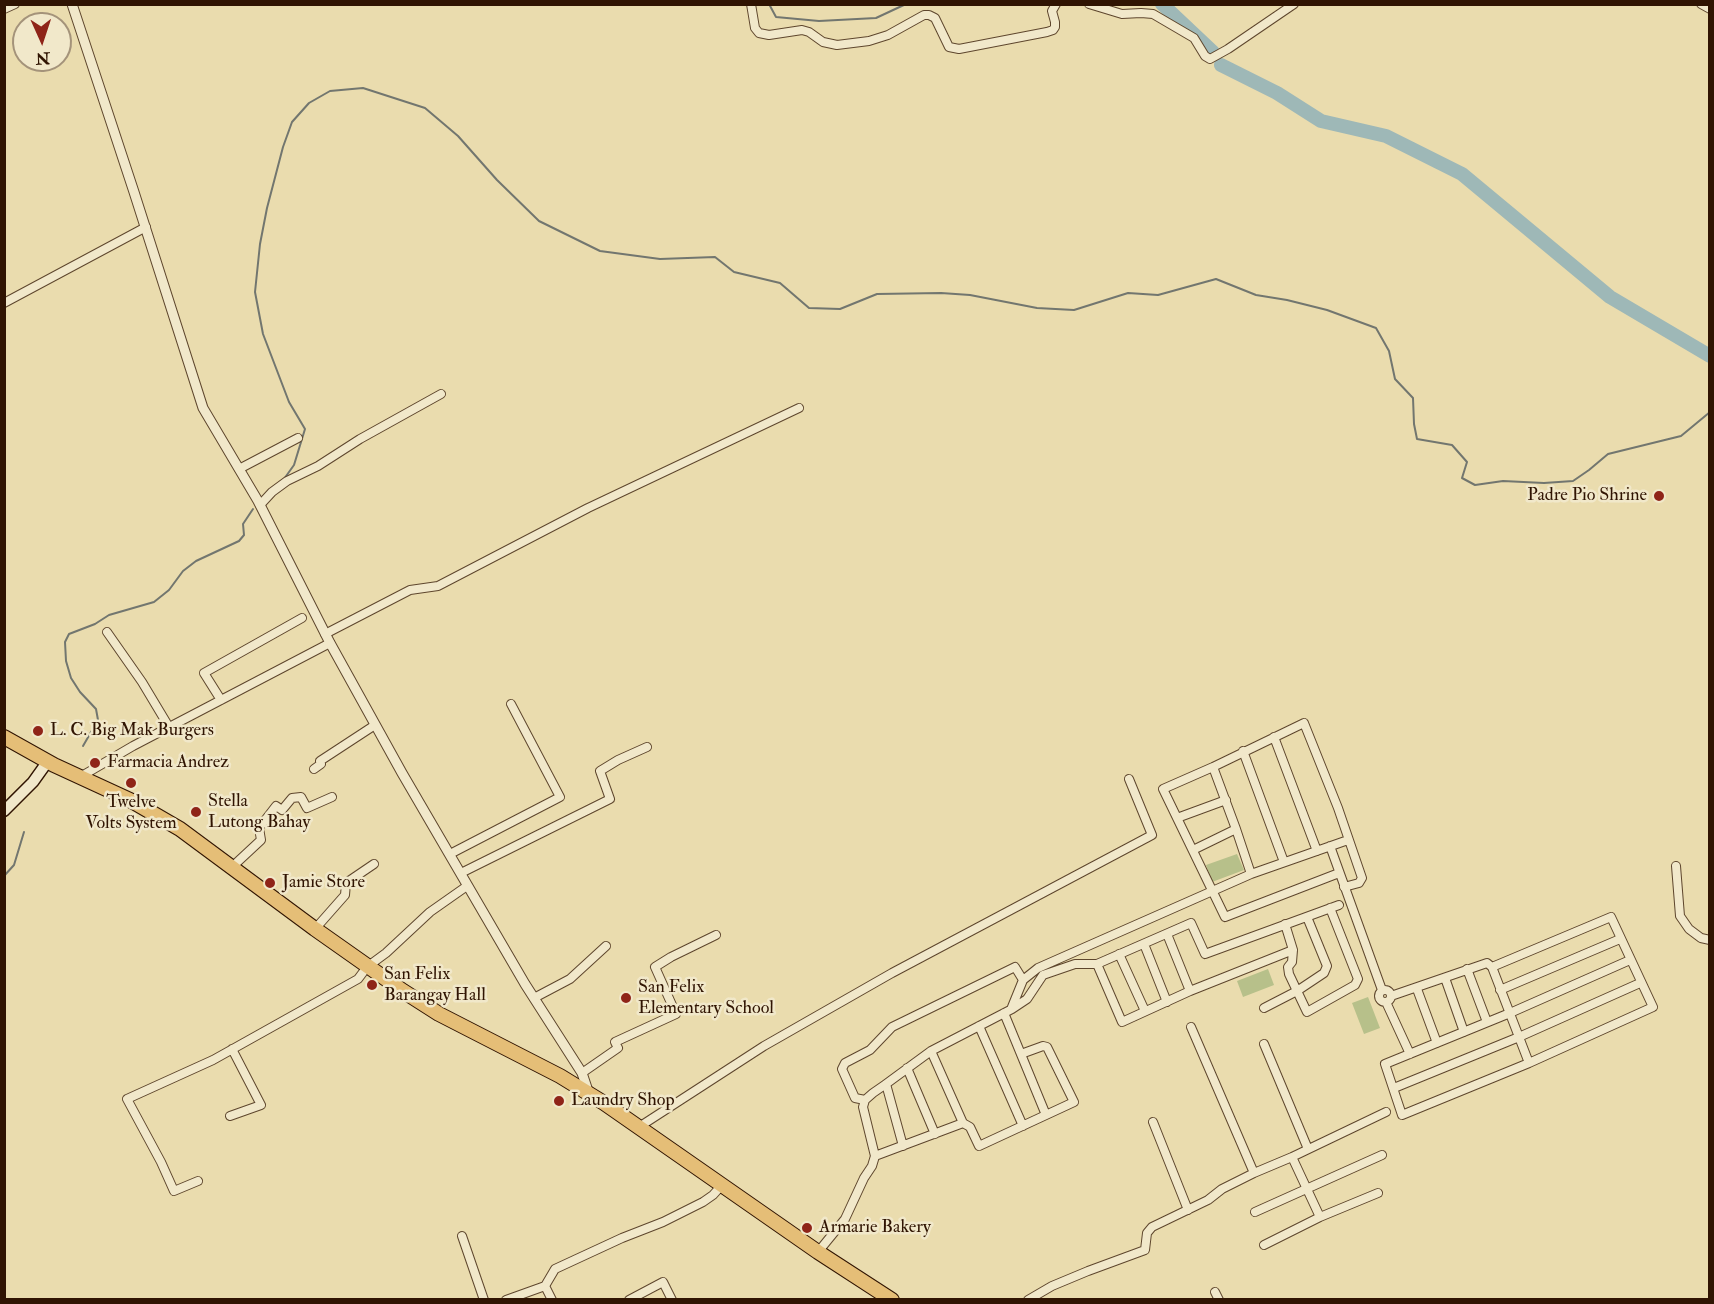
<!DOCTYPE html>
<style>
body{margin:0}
#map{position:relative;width:1714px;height:1304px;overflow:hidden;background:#eadcae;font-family:"IM FELL Double Pica",serif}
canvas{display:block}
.frame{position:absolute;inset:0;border:6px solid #301402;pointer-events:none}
.north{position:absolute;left:12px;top:12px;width:60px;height:60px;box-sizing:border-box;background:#f1e8ca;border:2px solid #a4937a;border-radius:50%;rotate:177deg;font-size:16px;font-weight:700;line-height:24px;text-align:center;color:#301402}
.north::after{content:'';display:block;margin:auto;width:21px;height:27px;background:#8f2418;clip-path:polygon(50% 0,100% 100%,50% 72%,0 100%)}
</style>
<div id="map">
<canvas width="1714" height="1304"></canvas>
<div class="frame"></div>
<div class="north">N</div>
</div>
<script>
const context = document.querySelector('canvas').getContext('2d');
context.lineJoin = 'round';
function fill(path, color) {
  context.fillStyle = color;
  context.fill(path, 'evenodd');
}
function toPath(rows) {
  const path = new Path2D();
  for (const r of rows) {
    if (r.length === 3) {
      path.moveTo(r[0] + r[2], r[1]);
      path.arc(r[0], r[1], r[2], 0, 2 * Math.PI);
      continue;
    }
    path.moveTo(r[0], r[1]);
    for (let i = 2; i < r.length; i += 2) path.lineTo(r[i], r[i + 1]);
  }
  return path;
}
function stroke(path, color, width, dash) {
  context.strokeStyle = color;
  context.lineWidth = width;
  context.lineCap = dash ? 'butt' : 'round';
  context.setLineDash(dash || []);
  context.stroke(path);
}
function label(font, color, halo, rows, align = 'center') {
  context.font = font + ' "IM FELL Double Pica",serif';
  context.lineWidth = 5;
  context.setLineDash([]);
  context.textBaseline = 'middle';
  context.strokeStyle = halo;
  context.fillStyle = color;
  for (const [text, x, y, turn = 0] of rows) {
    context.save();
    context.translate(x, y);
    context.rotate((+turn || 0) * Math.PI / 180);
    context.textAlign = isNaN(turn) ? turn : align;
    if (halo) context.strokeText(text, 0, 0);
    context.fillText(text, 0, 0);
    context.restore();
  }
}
fill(toPath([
 [1237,854,1244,870,1212,882,1206,865],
 [1268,969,1274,985,1243,997,1237,981],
 [1368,997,1380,1028,1364,1034,1352,1003]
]), '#b7c08a');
stroke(toPath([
 [769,4,776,17,819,21,876,18,906,4],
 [284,479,294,465,305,429,289,402,263,334,255,292,260,244,267,208,283,147,292,122,309,103,330,91,363,88,425,108,458,136,497,180,539,221,600,251,660,259,715,257,734,272,780,283,809,308,840,309,877,294,941,293,970,295,1037,308,1074,310,1128,293,1158,295,1216,279,1256,295,1287,300,1327,310,1376,328,1389,351,1395,379,1413,398,1414,424,1417,439,1452,445,1467,462,1462,478,1475,485,1503,481,1544,483,1573,481,1589,470,1608,454,1681,436,1710,412],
 [83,746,98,720,96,709,80,692,71,678,66,661,65,642,69,634,95,624,109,615,154,602,169,590,183,571,196,561,239,541,244,535,243,524,253,509],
 [4,876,14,865,24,832]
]), '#72766f', 2);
stroke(toPath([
 [1162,4,1213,52],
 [1221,65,1277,93,1321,121,1386,136,1462,174,1610,297,1710,356]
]), '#9eb8b7', 14);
const minor = toPath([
 [751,4,755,28,759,33,769,35,802,30,809,32,823,42,837,45,869,41,888,35,924,15,929,15,935,18,949,47,959,49,1047,32,1053,30,1055,27,1055,22,1052,11,1056,4],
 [1089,4,1122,14,1141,13,1153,14,1194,38,1205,56,1210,59,1228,49,1294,4],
 [1701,4,1710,9],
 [4,9,15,4],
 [4,303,146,227],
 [239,469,298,438],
 [260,505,272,492,287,481,318,466,360,439,441,394],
 [107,632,142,682,169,727],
 [325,634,410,590,438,586,588,508,799,408],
 [221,700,204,673,302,618],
 [1274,737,1317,851],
 [1243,751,1284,862],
 [1213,767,1236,829,1251,874],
 [314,769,321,764,320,761,375,725],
 [80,777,133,746,330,643],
 [1177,818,1226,800],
 [1330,846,1382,990],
 [1193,850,1236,829],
 [450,854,560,797,511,704],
 [1676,866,1680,916,1689,929,1701,938,1710,940],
 [232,867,261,840,259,828,276,806,282,810,292,798,301,797,307,808,332,797],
 [461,873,610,799,600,771,618,760,647,747],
 [1339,873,1225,917,1163,789,1213,767,1304,723,1338,808,1362,878,1359,883,1344,887],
 [1285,924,1293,950,1292,962,1288,967,1289,974,1307,1012,1355,985,1358,979,1330,908],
 [315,929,345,895,346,883,374,864],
 [1167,934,1190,991],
 [1144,944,1167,1002],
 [1119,954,1145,1011],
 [1097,964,1122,1022,1190,991,1293,950],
 [1492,967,1611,917,1653,1007,1529,1063,1402,1115,1385,1064,1510,1013,1630,960],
 [1467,969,1487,1022],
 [1445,978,1464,1032],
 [1417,989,1437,1043],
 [1500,990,1620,939],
 [1385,996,6],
 [1391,996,1487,963,1492,967,1529,1063],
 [534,998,570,979,606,946],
 [1386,1002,1410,1054],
 [1012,1007,1023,980,1038,968,1251,874,1348,840],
 [1264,1008,1297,991,1324,973,1327,966,1307,917],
 [1004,1013,1046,1115],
 [979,1026,1023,1126],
 [1191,1027,1254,1173],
 [1264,1044,1308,1149],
 [931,1051,963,1123,970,1127,979,1146,1074,1102,1047,1047,1043,1046,1021,1054],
 [907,1068,935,1134],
 [582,1073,618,1048,615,1042,676,1014,655,967,671,957,716,935],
 [886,1084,903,1146],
 [1394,1088,1519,1037,1640,983],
 [865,1100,855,1098,842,1069,845,1063,870,1050,892,1027,1015,967,1023,980],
 [230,1116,261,1105,232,1049],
 [1153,1122,1188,1210],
 [639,1127,764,1046,892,973,1152,835,1129,779],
 [875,1156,963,1123],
 [1292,1157,1320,1217],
 [198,1181,174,1191,161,1162,127,1099,213,1060,358,979,367,967,386,953,430,912,467,886],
 [1255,1212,1382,1155],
 [462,1236,484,1300],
 [1264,1245,1320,1217,1378,1193],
 [818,1252,845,1219,864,1178,872,1166,875,1156,863,1107,865,1100,873,1093,886,1084,931,1051,1012,1009,1027,999,1043,975,1075,964,1097,964,1191,923,1205,954,1339,905],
 [545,1286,552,1300],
 [1215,1292,1219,1300],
 [506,1300,545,1286,555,1269,622,1238,663,1222,703,1202,713,1195,722,1185],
 [629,1300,663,1282,672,1300],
 [1028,1300,1052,1286,1088,1271,1145,1250,1147,1233,1152,1227,1208,1200,1222,1189,1254,1173,1292,1157,1386,1112]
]);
const tertiary = toPath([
 [72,4,134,192,203,408,258,501,330,643,402,773,525,984,582,1073,589,1094]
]);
const secondary = toPath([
 [4,811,33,782,48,761]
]);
const trunk = toPath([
 [4,737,54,765,130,800,180,829,315,929,403,991,439,1014,560,1076,604,1103,818,1252,892,1300]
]);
stroke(minor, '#5e462d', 10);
stroke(tertiary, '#5e462d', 11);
stroke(secondary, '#301402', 13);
stroke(trunk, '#301402', 16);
stroke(minor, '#f1e8ca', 8);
stroke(tertiary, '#f1e8ca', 9);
stroke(secondary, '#f1e8ca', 10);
stroke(trunk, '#e5be77', 14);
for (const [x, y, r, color] of [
 [1659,496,6,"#8f2418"],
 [38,731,6,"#8f2418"],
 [95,763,6,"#8f2418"],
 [131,783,6,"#8f2418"],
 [196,812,6,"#8f2418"],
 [270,883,6,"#8f2418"],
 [372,985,6,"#8f2418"],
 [626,998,6,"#8f2418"],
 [559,1101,6,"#8f2418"],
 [807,1228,6,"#8f2418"]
]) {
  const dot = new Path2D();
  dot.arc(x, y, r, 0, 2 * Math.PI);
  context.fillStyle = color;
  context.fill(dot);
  stroke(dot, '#f1e8ca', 2);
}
label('18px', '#301402', '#f1e8ca', [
 ["Padre Pio Shrine",1647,496,"right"],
 ["L. C. Big Mak Burgers",50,731],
 ["Farmacia Andrez",107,763],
 ["Stella",208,802],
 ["Lutong Bahay",208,823],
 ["Twelve",131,803,"center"],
 ["Volts System",131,824,"center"],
 ["Jamie Store",282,883],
 ["San Felix",384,975],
 ["Barangay Hall",384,996],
 ["San Felix",638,988],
 ["Elementary School",638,1009],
 ["Laundry Shop",571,1101],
 ["Armarie Bakery",819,1228]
], 'left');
</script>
